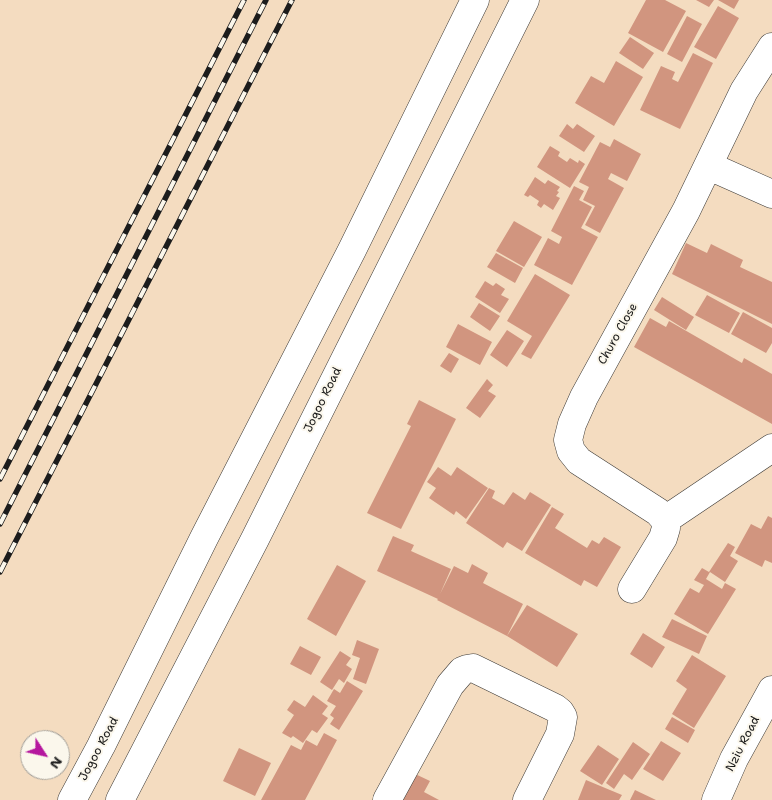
<!DOCTYPE html>
<style>
body{margin:0}
#map{position:relative;width:772px;height:800px;overflow:hidden;background:#f4dcc0;font-family:"Shantell Sans",sans-serif}
canvas{display:block}
.north{position:absolute;left:20px;top:730px;width:50px;height:50px;box-sizing:border-box;background:#fbf7ec;border:1px solid #a29f99;border-radius:50%;rotate:125deg;font-size:14px;font-weight:700;line-height:20px;text-align:center;color:#1c1c1c}
.north::after{content:'';display:block;margin:auto;width:18px;height:22px;background:#b5179e;clip-path:polygon(50% 0,100% 100%,50% 72%,0 100%)}
</style>
<div id="map">
<canvas width="772" height="800"></canvas>
<div class="north">N</div>
</div>
<script>
const context = document.querySelector('canvas').getContext('2d');
context.lineJoin = 'round';
function fill(path, color) {
  context.fillStyle = color;
  context.fill(path, 'evenodd');
}
function toPath(rows) {
  const path = new Path2D();
  for (const r of rows) {
    path.moveTo(r[0], r[1]);
    for (let i = 2; i < r.length; i += 2) path.lineTo(r[i], r[i + 1]);
  }
  return path;
}
function stroke(path, color, width, dash) {
  context.strokeStyle = color;
  context.lineWidth = width;
  context.lineCap = dash ? 'butt' : 'round';
  context.setLineDash(dash || []);
  context.stroke(path);
}
function label(font, color, halo, rows, align = 'center') {
  context.font = font + ' "Shantell Sans",sans-serif';
  context.lineWidth = 4;
  context.setLineDash([]);
  context.textBaseline = 'middle';
  context.strokeStyle = halo;
  context.fillStyle = color;
  for (const [text, x, y, turn = 0] of rows) {
    context.save();
    context.translate(x, y);
    context.rotate((+turn || 0) * Math.PI / 180);
    context.textAlign = isNaN(turn) ? turn : align;
    if (halo) context.strokeText(text, 0, 0);
    context.fillText(text, 0, 0);
    context.restore();
  }
}
fill(toPath([
 [646,0,665,0,686,11,663,52,628,33],
 [696,0,714,0,709,7],
 [718,0,739,0,734,9],
 [718,6,739,18,716,59,694,47],
 [687,16,702,24,682,62,667,54],
 [630,37,654,53,643,69,619,53],
 [693,53,713,63,680,129,640,110,661,66,675,72,672,79,678,82],
 [616,61,643,77,614,126,575,103,591,76,604,83],
 [567,124,573,129,577,124,595,136,584,152,559,136],
 [614,139,641,154,627,181,611,173,608,179,624,188,600,233,585,225,595,206,583,200,589,187,579,182,600,142,610,147],
 [550,146,560,152,558,156,567,162,570,158,578,163,579,160,585,164,570,188,537,167],
 [535,177,545,184,548,180,560,187,557,191,559,192,556,196,560,198,553,210,544,204,541,208,537,205,539,201,530,195,528,197,524,195],
 [574,186,584,191,579,200,592,207,581,228,598,237,572,285,534,265,548,238,559,244,562,237,551,231],
 [514,221,542,237,524,267,496,251],
 [686,243,707,253,711,244,743,260,740,267,772,282,772,324,672,274],
 [496,253,523,268,515,283,487,267],
 [535,274,570,295,531,359,521,354,532,336,507,321],
 [485,281,493,286,496,283,505,289,501,295,509,299,500,313,475,297],
 [707,295,740,313,729,333,695,315],
 [662,297,694,317,686,330,654,310],
 [479,303,500,316,490,331,470,317],
 [743,312,772,328,772,343,766,353,731,334],
 [650,318,666,327,669,321,742,363,744,358,772,374,772,424,634,347],
 [458,324,492,342,480,365,446,347],
 [507,330,524,341,507,367,490,355],
 [449,353,459,359,451,373,440,366],
 [487,379,493,385,488,391,496,396,480,418,466,408],
 [419,400,456,419,401,529,367,513,411,426,407,424],
 [438,467,451,476,457,467,488,488,466,519,456,511,454,515,429,498,436,488,427,482],
 [489,488,495,491,492,498,504,505,513,492,525,500,530,492,551,505,522,551,507,542,503,548,466,523],
 [552,507,564,514,555,528,587,548,592,540,599,544,604,537,621,547,597,587,584,580,581,586,525,553],
 [768,516,772,518,772,563,765,560,762,567,735,553,751,524,761,529],
 [393,536,414,545,411,551,451,569,440,594,454,566,468,573,472,564,488,573,483,583,523,604,507,636,437,600,438,599,377,571],
 [728,543,735,547,730,556,738,561,725,582,710,572,706,579,722,589,725,583,736,589,708,634,674,614,690,588,699,593,704,585,694,580,702,568,709,572],
 [337,565,366,581,336,636,307,619],
 [527,605,578,634,557,667,507,636],
 [672,619,707,636,699,654,662,637],
 [643,633,665,647,652,668,630,654],
 [357,640,379,649,366,684,353,679,360,658,352,655],
 [300,646,321,657,311,675,290,664],
 [340,651,351,658,346,665,352,669,344,683,339,679,332,690,320,682],
 [692,655,726,676,694,728,672,714,687,689,676,681],
 [347,681,363,691,339,730,330,724,334,718,330,715,336,706,327,701,334,689,340,693],
 [313,695,328,706,322,714,328,718,317,733,312,730,303,743,293,736,291,738,282,733,294,715,287,710,294,700,305,707],
 [672,717,695,730,688,743,665,729],
 [324,733,337,740,305,800,261,800,291,745,301,750,306,740,317,746],
 [661,741,681,753,663,781,643,769],
 [633,742,650,754,632,780,624,774,614,789,606,783],
 [598,745,619,759,602,785,580,771],
 [239,748,271,763,255,796,223,781],
 [411,772,430,781,424,792,439,800,396,800],
 [586,780,622,795,619,800,578,800],
 [635,790,656,800,630,800]
]), '#d1957f');
const minor = toPath([
 [709,166,772,194],
 [665,520,772,448],
 [632,589,663,538,666,528,665,520,658,512,579,461,571,451,568,440,572,424,584,397,686,211,744,91,772,47],
 [387,800,450,685,462,671,467,669,473,668,555,708,560,712,563,717,560,734,527,800],
 [716,800,734,759,772,690]
]);
const major = toPath([
 [72,800,101,746,204,538,352,250,475,0],
 [120,800,255,539,525,0]
]);
stroke(minor, '#3c3935', 29);
stroke(major, '#3c3935', 29);
stroke(minor, '#fff', 28);
stroke(major, '#fff', 28);
const rail = toPath([
 [0,479,244,0],
 [0,524,266,0],
 [0,572,292,0]
]);
stroke(rail, '#1c1c1c', 5.5);
stroke(rail, '#fbf7ec', 4, [11]);
label('12px', '#1c1c1c', '#fbf7ec', [
 ["Churo Close",618,334,-61],
 ["Jogoo Road",323,400,-64],
 ["Nziu Road",743,744,-63],
 ["Jogoo Road",99,749,-62]
]);
</script>
